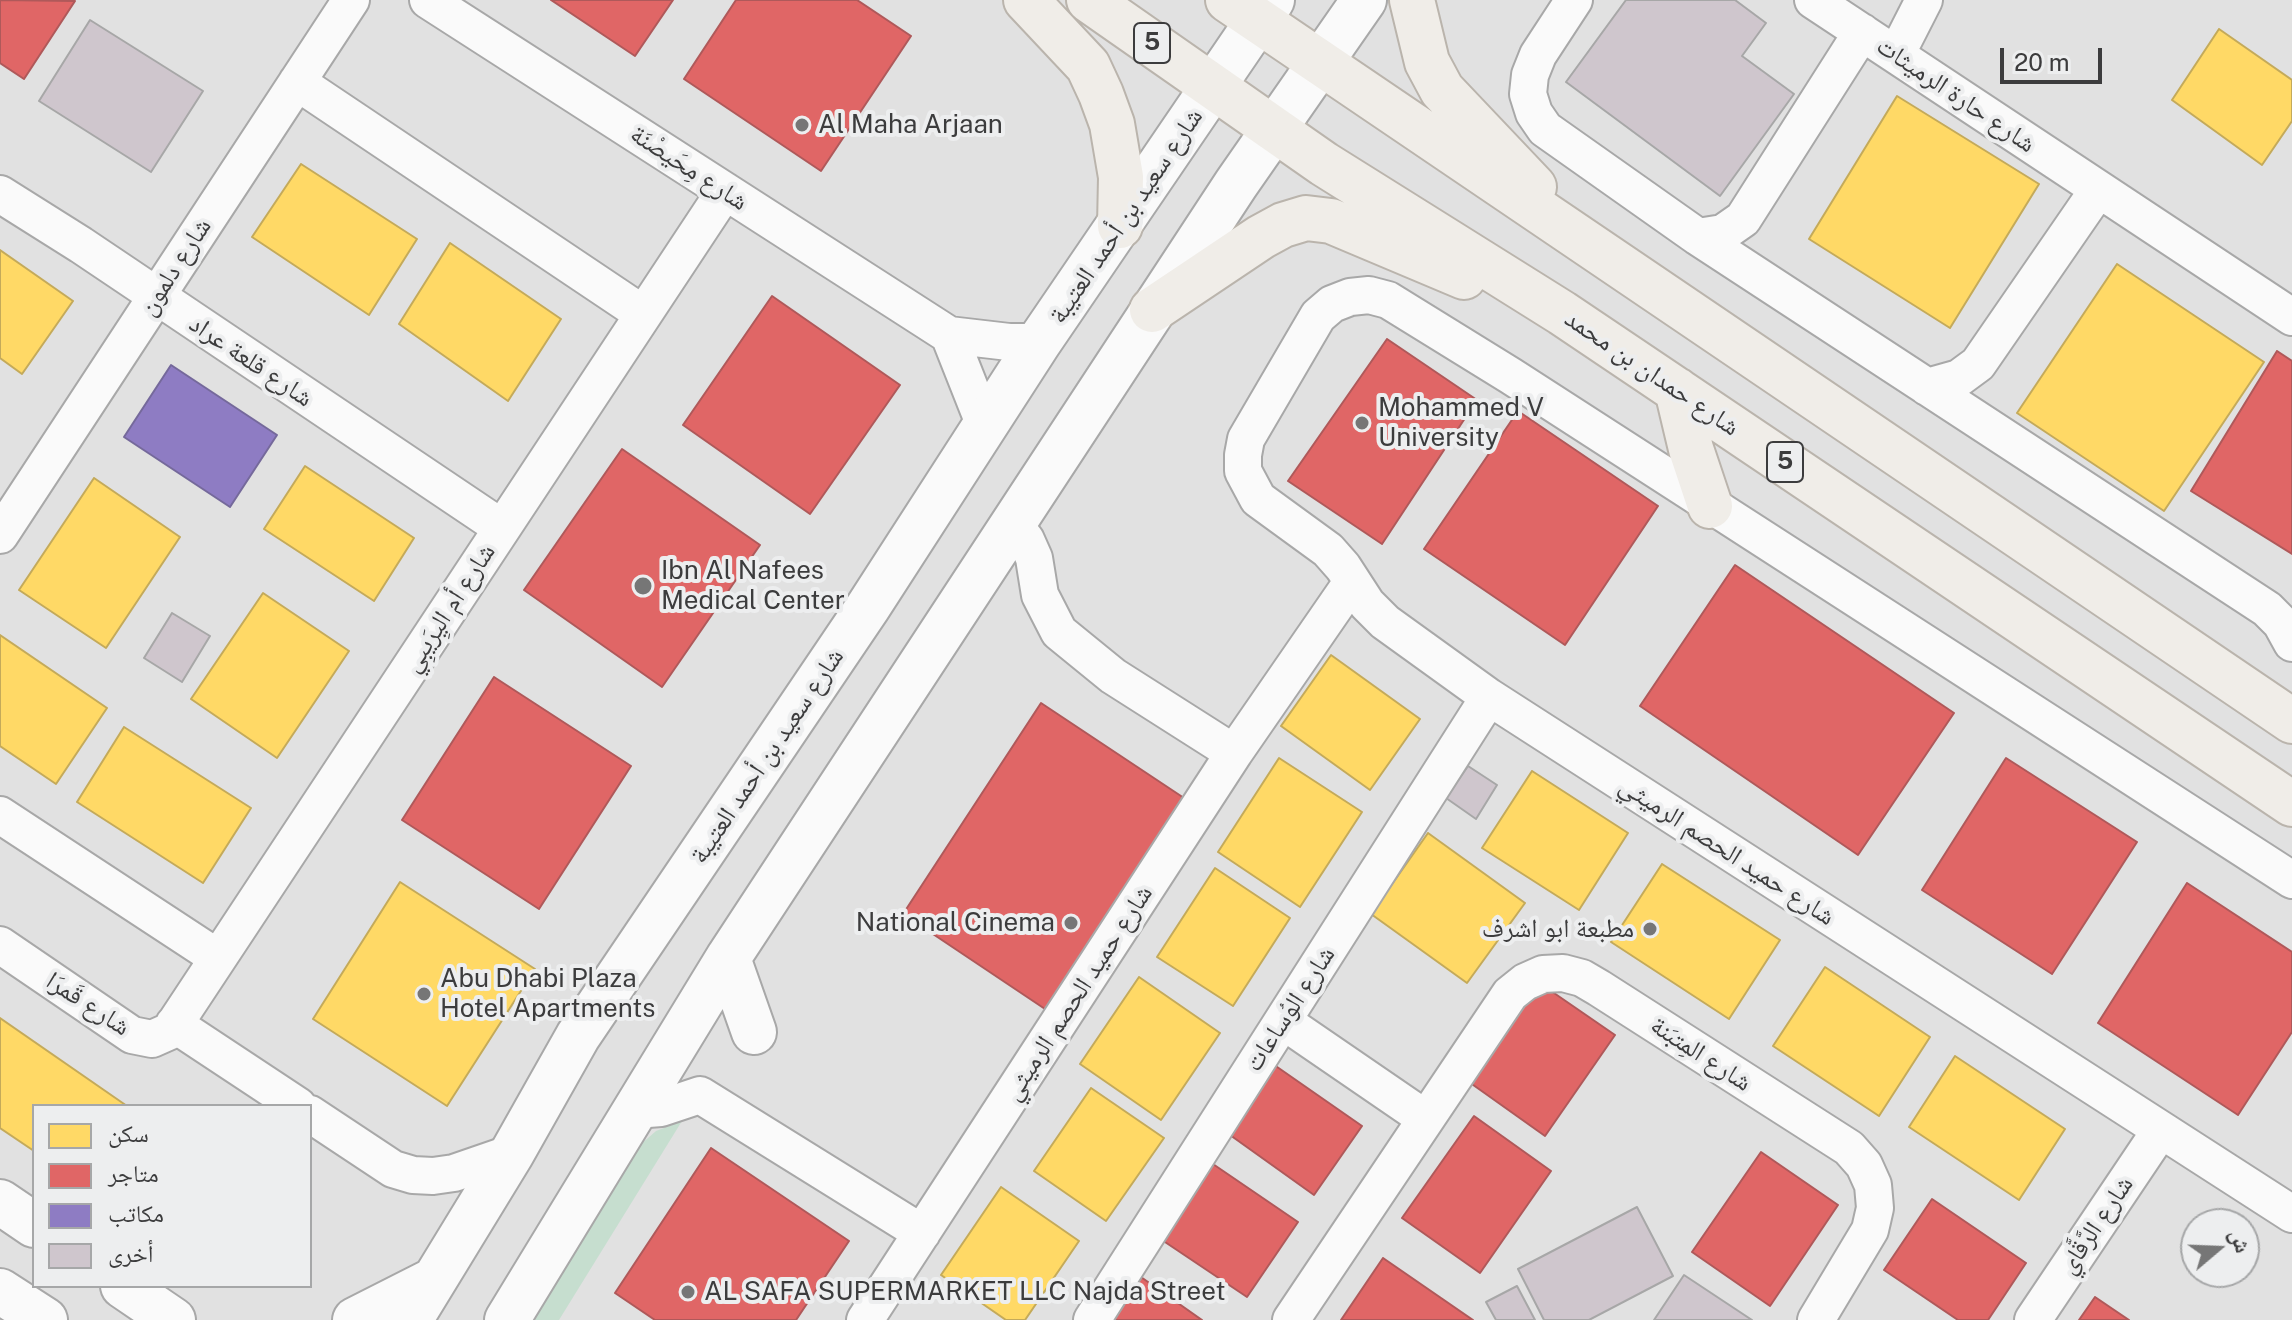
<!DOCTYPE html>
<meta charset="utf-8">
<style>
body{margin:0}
#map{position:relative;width:2292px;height:1320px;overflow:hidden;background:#e1e1e1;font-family:"Public Sans","Noto Naskh Arabic",sans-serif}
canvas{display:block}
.legend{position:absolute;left:32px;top:1104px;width:280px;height:184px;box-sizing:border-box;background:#edeeef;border:2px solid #a6a7a8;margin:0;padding:10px 14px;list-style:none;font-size:24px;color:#3c3c3d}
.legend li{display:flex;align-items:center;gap:16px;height:40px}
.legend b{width:40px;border:2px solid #a6a7a8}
.north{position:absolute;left:2180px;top:1208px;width:80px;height:80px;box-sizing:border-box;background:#edeeef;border:2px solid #a6a7a8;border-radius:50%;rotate:71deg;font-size:22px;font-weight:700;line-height:32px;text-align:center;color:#3c3c3d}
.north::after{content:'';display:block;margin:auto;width:28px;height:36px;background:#767676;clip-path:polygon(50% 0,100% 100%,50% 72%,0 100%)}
.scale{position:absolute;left:2000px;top:48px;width:102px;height:36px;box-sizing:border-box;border:4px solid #3c3c3d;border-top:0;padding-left:10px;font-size:24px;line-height:28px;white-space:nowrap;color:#3c3c3d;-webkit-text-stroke:6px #edeeef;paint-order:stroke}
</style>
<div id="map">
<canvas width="2292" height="1320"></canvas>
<ul class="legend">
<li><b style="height:22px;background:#ffd966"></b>سكن</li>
<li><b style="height:22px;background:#e06666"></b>متاجر</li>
<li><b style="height:22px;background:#8e7cc3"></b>مكاتب</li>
<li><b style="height:22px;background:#cfc6cd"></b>أخرى</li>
</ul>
<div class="north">ش</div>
<div class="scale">20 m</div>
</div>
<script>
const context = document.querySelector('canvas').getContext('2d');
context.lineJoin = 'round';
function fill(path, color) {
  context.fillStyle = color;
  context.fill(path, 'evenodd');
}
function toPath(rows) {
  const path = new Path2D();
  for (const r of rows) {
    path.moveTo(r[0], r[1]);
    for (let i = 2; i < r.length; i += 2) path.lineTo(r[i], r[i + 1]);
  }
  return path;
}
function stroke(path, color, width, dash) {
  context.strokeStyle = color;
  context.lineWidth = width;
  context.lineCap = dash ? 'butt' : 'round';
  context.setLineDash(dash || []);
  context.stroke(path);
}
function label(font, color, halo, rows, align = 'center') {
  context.font = font + ' "Public Sans","Noto Naskh Arabic",sans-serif';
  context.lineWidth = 8;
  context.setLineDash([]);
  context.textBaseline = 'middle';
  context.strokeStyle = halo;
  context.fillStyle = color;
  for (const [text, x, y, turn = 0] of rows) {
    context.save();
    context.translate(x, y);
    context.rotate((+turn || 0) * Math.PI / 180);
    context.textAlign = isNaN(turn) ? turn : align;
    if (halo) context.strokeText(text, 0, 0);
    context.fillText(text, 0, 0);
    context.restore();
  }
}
fill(toPath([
 [682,1121,559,1320,534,1320,632,1152,656,1131]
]), '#c6decf');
const homes = toPath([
 [2219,29,2292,80,2292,121,2262,165,2172,100,2219,29],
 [1897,96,2039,184,1950,328,1809,239,1897,96],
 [301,164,417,239,369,315,252,237,301,164],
 [450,243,561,319,508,401,399,324,450,243],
 [0,250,73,301,22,374,0,358,0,250],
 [2117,264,2264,362,2164,511,2017,413,2117,264],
 [305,466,414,538,374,601,264,529,305,466],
 [94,478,180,537,106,648,19,590,94,478],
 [263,593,349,651,277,758,191,699,263,593],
 [0,635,107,708,56,784,0,746,0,635],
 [1331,655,1420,719,1370,790,1281,726,1331,655],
 [124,727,251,808,203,883,77,802,124,727],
 [1279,758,1362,812,1300,907,1218,852,1279,758],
 [1532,771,1628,833,1579,910,1482,848,1532,771],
 [1428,833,1525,903,1467,983,1371,914,1428,833],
 [1662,864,1780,940,1729,1019,1611,942,1662,864],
 [1215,868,1290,918,1233,1006,1157,957,1215,868],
 [400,882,535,969,447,1106,313,1019,400,882],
 [1825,967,1930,1037,1879,1116,1773,1046,1825,967],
 [1139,977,1220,1033,1161,1120,1080,1064,1139,977],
 [0,1018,127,1106,34,1106,34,1151,0,1128,0,1018],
 [1955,1056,2065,1129,2019,1200,1909,1127,1955,1056],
 [1091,1088,1164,1138,1106,1221,1034,1171,1091,1088],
 [1001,1187,1079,1241,1025,1320,1006,1320,941,1275,1001,1187]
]);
fill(homes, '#ffd966');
stroke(homes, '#c4aa5a', 2);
const shops = toPath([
 [0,0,75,1,24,79,0,63,0,0],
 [551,0,673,0,635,56,551,0],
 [736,0,857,0,911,36,821,171,684,79,736,0],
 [772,296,900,385,810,514,683,425,772,296],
 [1387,339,1477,400,1382,544,1288,481,1387,339],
 [2277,351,2292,361,2292,554,2191,491,2277,351],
 [1518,411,1658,506,1565,645,1424,549,1518,411],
 [622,449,760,545,662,687,524,590,622,449],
 [1735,565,1954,713,1858,855,1640,706,1735,565],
 [494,677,631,766,539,909,402,820,494,677],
 [1041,703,1187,800,1048,1011,903,914,1041,703],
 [2006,758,2137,842,2052,974,1922,890,2006,758],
 [2187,883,2292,952,2292,1032,2238,1115,2098,1023,2187,883],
 [1538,982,1615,1035,1545,1136,1469,1082,1538,982],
 [1270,1062,1362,1126,1314,1195,1223,1130,1270,1062],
 [1474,1116,1551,1171,1480,1273,1402,1218,1474,1116],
 [711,1148,849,1241,796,1320,655,1320,615,1293,711,1148],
 [1761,1152,1838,1205,1770,1306,1692,1252,1761,1152],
 [1210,1162,1298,1222,1247,1297,1159,1238,1210,1162],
 [1932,1199,2026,1263,1988,1320,1958,1320,1884,1270,1932,1199],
 [1383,1258,1473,1320,1341,1320,1383,1258],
 [1131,1270,1202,1320,1095,1320,1131,1270],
 [2095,1297,2129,1320,2079,1320,2095,1297]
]);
fill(shops, '#e06666');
stroke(shops, '#af595a', 2);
const offices = toPath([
 [171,365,277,435,230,507,124,437,171,365]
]);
fill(offices, '#8e7cc3');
stroke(offices, '#75699b', 2);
const building = toPath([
 [1626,0,1735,0,1766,23,1742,56,1794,94,1720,196,1566,82,1626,0],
 [90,20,203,91,151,172,39,101,90,20],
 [172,613,210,636,182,682,144,658,172,613],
 [1468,766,1497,785,1476,819,1446,798,1468,766],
 [1637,1207,1673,1276,1589,1320,1544,1320,1518,1269,1637,1207],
 [1684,1275,1752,1320,1654,1320,1684,1275],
 [1517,1286,1535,1320,1496,1320,1486,1302,1517,1286]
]);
fill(building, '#cfc6cd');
stroke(building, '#a7a7a7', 2);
const minor = toPath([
 [428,0,949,335,1009,342,1039,342],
 [1574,0,1538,55,1530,75,1528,94,1534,113,1545,129,1698,237,2267,609,2281,623,2292,643],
 [1813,0,2292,317],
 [1896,55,1924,0],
 [297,82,643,314],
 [0,194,81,245,502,528],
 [1698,237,1723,233,1743,219,1862,32],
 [949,335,985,426],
 [1927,387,1959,378,1978,364,2098,190],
 [1014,525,1026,540,1034,558,1040,595,1059,632,1113,676,1234,753],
 [0,535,351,0],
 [0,815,218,958],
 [2292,880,1511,376,1388,300,1369,295,1350,297,1332,304,1318,316,1246,439,1243,455,1243,471,1258,499,1328,550,1343,567,1367,604,1385,622,1489,697,2292,1214],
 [0,945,132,1035,152,1039,170,1031,725,191],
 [1283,1021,1426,1119],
 [174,1024,298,1106],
 [635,1110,661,1108,700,1095,922,1233],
 [310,1114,393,1169,413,1175,433,1176,454,1173,512,1153],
 [865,1320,1234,753,1352,582],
 [1092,1320,1489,697],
 [1291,1320,1510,994,1525,982,1543,974,1563,973,1582,978,1599,988,1849,1148,1864,1165,1873,1185,1875,1208,1870,1230,1816,1320],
 [2033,1320,2160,1131]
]);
const secondary = toPath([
 [728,958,754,1032],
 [0,1202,34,1225],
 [123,1286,173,1320],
 [0,1291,45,1320],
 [355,1320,432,1281],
 [410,1320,512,1153,578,1036,868,607,1039,342,1272,0],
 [507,1320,728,958,1236,184,1364,0]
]);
const primary = toPath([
 [1026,0,1088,66,1101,94,1112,124,1121,177,1120,226],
 [1089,0,1324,164,1562,313,2292,804],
 [1228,0,2292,721],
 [1412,0,1427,62,1442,90,1534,187],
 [1152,310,1261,237,1283,225,1306,218,1331,221,1464,277],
 [1677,390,1691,449,1710,506]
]);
stroke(minor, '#a8a8a8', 40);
stroke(secondary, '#a8a8a8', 48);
stroke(primary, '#bab4ac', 48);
stroke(minor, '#fafafa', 36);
stroke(secondary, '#fafafa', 44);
stroke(primary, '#f0ede8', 44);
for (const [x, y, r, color] of [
 [802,125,8,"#767676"],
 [1362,423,8,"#767676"],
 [643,586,10,"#767676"],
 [1071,923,8,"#767676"],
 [1650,929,8,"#767676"],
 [424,994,8,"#767676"],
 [688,1292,8,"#767676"]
]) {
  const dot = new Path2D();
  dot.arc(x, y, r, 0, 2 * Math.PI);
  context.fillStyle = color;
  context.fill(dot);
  stroke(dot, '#edeeef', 3);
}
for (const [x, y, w] of [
 [1152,43,36],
 [1785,462,36]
]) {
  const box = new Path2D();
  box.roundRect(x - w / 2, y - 20, w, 40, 6);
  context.fillStyle = '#edeeef';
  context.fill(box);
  stroke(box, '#3c3c3d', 2);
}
label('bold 24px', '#3c3c3d', null, [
 ["5",1152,43],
 ["5",1785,462]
]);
label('26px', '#3c3c3d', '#edeeef', [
 ["شارع حارة الرميثات",1956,95,34],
 ["شارع مِحَيصْنَة",689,168,33],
 ["شارع سعيد بن أحمد العتيبة",1126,216,-56],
 ["شارع دلمون",175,267,-57],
 ["شارع قلعة عراد",251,361,34],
 ["شارع حمدان بن محمد",1652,373,34],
 ["شارع أم اليِرَيبِي",449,608,-57],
 ["شارع سعيد بن أحمد العتيبة",767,756,-56],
 ["شارع حميد الحصم الرميثي",1727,851,33],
 ["شارع حميد الحصم الرميثي",1078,993,-57],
 ["شارع قَمرَا",88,1004,33],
 ["شارع الوُساعات",1290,1009,-57],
 ["شارع المِتبَنة",1701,1054,33],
 ["شارع الرَّقَّاي",2096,1225,-56]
]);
label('26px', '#3c3c3d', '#edeeef', [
 ["Al Maha Arjaan",818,125],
 ["Mohammed V",1378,408],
 ["University",1378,438],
 ["Ibn Al Nafees",661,571],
 ["Medical Center",661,601],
 ["National Cinema",1055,923,"right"],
 ["مطبعة ابو اشرف",1634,929,"right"],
 ["Abu Dhabi Plaza",440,979],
 ["Hotel Apartments",440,1009],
 ["AL SAFA SUPERMARKET LLC Najda Street",704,1292]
], 'left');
</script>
